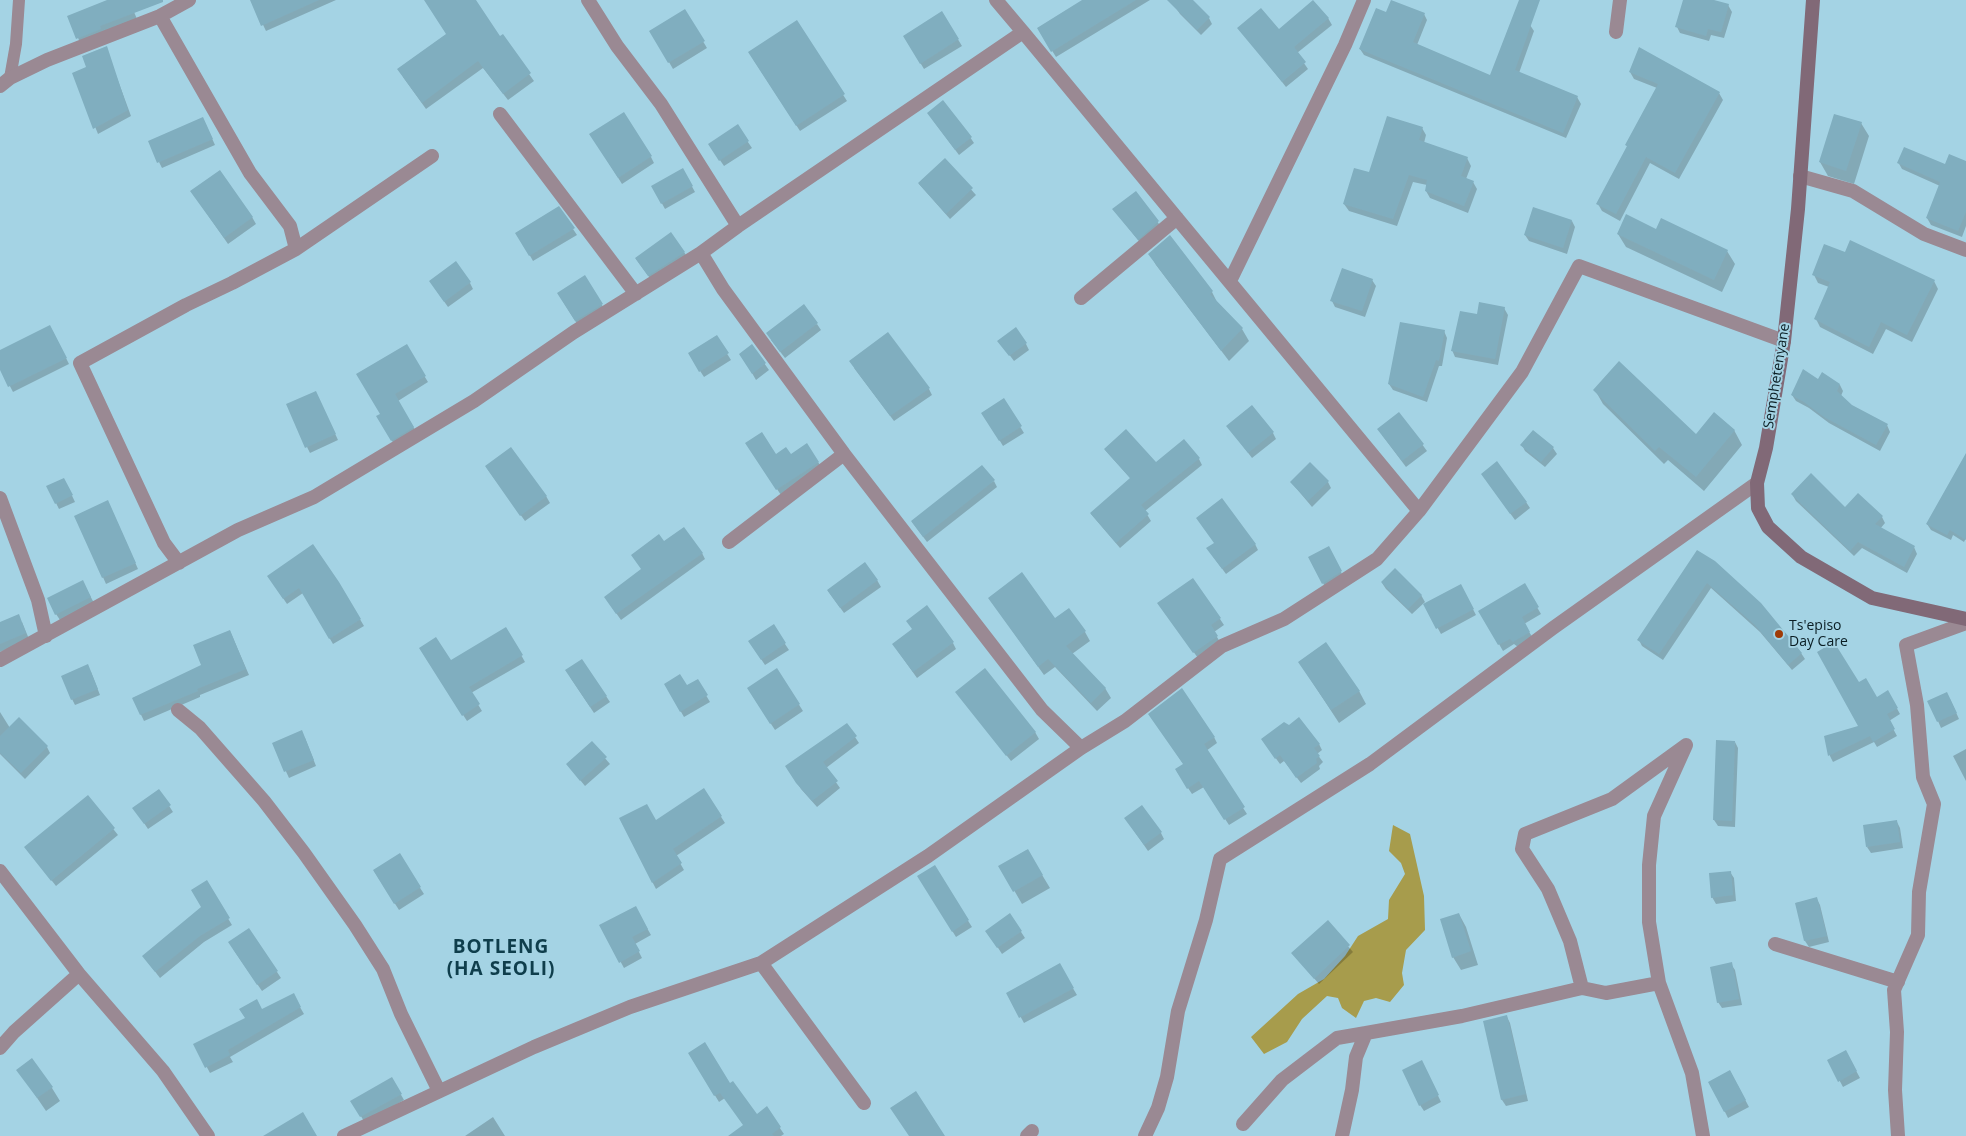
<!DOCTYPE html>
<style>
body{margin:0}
canvas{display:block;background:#a4d3e4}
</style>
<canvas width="1966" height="1136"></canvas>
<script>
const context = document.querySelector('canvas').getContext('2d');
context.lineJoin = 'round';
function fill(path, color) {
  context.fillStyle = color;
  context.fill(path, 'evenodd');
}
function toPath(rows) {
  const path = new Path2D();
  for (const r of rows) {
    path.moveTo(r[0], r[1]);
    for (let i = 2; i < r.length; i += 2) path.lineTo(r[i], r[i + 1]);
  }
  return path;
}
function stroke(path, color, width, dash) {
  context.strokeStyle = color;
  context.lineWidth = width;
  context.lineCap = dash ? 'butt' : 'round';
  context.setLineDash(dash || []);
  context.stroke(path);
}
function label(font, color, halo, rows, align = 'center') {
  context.font = font + ' "Open Sans",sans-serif';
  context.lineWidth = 4;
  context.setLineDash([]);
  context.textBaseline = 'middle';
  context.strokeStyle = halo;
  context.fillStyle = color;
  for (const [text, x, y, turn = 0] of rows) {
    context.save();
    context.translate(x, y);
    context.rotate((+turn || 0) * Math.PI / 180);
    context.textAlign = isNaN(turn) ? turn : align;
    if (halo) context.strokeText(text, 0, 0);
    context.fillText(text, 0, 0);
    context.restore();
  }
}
fill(toPath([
 [1393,825,1410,834,1424,896,1425,930,1406,950,1402,973,1404,985,1390,1002,1376,998,1364,1001,1356,1018,1342,1008,1338,998,1327,996,1302,1019,1287,1042,1264,1054,1251,1037,1298,994,1324,979,1345,956,1358,936,1388,919,1389,900,1405,874,1401,863,1389,851]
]), '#a79c4c');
fill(toPath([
 [111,0,129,0,137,19,81,45,69,16],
 [251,0,336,0,266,31],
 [425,0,469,0,500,38,502,36,534,81,508,100,483,68,426,109,403,77,447,34],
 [1085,0,1150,0,1056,57,1038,28],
 [1184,0,1192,0,1209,18,1212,24,1201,35,1180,14,1176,8],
 [1684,0,1709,0,1728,5,1732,12,1724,38,1711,35,1709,41,1680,33,1677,27],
 [685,11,707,48,673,69,651,31],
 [942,13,962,46,924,69,904,36],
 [1386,14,1424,14,1427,20,1417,45,1491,77,1530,25,1534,31,1519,73,1577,97,1581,104,1566,138,1364,55,1360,49],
 [1328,18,1332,25,1297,53,1308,69,1286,87,1239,28,1278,31],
 [797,22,847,101,800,131,753,59],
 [106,48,131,116,98,134,74,74,88,67],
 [1630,72,1719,93,1723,100,1679,179,1650,163,1620,221,1602,211,1598,204,1628,147,1626,145,1657,88,1634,79],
 [932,119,970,137,974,143,959,155],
 [1861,123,1869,136,1854,184,1828,176,1820,162],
 [206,125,215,145,162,168,159,162],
 [737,126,752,148,724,166,713,150],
 [1422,128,1426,135,1424,143,1467,158,1471,166,1466,179,1473,182,1477,189,1468,213,1430,198,1426,191,1427,185,1413,182,1397,226,1349,211,1344,204],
 [595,141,651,157,654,163,622,184],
 [945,160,976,195,950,219,919,184],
 [1898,162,1945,166,1966,163,1966,226,1962,237,1931,225,1927,218,1940,186,1902,169],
 [683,170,695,192,665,209,653,187],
 [1136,193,1162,228,1142,245,1114,210],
 [196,198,252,217,256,224,228,244],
 [1572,221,1575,227,1567,254,1529,241,1525,235],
 [573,229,577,235,533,261,517,233],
 [1657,230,1727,251,1735,264,1722,292,1626,247,1618,234],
 [1170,237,1212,292,1218,304,1242,329,1249,341,1229,361,1156,265,1150,254],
 [684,252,688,258,652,281,636,259],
 [1814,275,1934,281,1938,289,1912,342,1886,329,1873,354,1820,327,1816,319,1829,287,1818,283],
 [585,277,605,310,579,327,562,300],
 [1372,280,1376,286,1365,317,1335,307,1332,301],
 [470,283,473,289,448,307,434,287],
 [1504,308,1508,315,1498,365,1455,357,1452,350,1478,315],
 [817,324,821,330,785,358,771,340],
 [1444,331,1447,338,1442,366,1439,366,1427,402,1393,390,1389,384],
 [53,332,69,364,13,392,0,367,0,351],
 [716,336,731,360,704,377,689,354],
 [999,341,1026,344,1029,350,1014,361],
 [406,346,428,382,398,401,417,433,395,446,378,416,382,414],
 [752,346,769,370,756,380,741,354],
 [854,368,929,389,932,395,894,421],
 [1818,380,1840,385,1843,391,1841,396,1851,406,1887,425,1890,432,1880,451,1829,423,1809,408,1796,401,1792,395],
 [1595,390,1696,436,1734,430,1742,445,1704,491,1668,460,1664,464,1603,404],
 [319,399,338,440,310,453,307,447],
 [1004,400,1024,433,1003,446,983,413],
 [1399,413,1427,451,1406,467,1382,435],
 [1232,432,1273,433,1276,439,1252,458],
 [1522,445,1553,448,1557,454,1545,467,1525,451],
 [750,449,818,462,822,468,781,495],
 [1105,450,1156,463,1199,459,1202,465,1145,511,1151,521,1120,548,1091,514,1131,479],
 [1966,457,1966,538,1964,542,1953,535,1951,540,1931,530,1927,524],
 [486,467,546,496,550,503,525,521],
 [1486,480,1526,502,1530,508,1515,520],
 [994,481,997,487,927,542,912,522],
 [1291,482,1328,482,1331,488,1312,507],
 [67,485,75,502,59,509,56,503],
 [1792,494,1882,517,1885,523,1880,529,1914,547,1917,554,1907,573,1862,548,1854,556,1796,501],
 [111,508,138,569,106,584,76,516],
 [1215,544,1255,544,1258,550,1226,574,1212,555],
 [1697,551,1801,653,1805,659,1792,670,1760,632,1711,588,1663,660,1642,646,1639,640],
 [702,553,705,559,621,620,609,603,642,570],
 [1332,554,1344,578,1326,589,1323,583],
 [877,580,881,587,844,613,828,591],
 [272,582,338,582,364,626,333,644,303,593,287,604],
 [1382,583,1421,595,1425,602,1412,614,1386,589],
 [1524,585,1541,614,1524,624,1533,638,1518,647,1514,644,1503,651,1480,611],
 [1461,586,1476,615,1441,634,1425,605],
 [86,588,94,603,60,620,56,614],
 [989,598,1085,632,1090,641,1072,654,1105,688,1111,698,1097,711,1055,667,1044,675],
 [1162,609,1220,619,1224,625,1214,632,1220,642,1198,658],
 [22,622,29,639,0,652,0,623],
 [773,626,789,650,765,665,753,647],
 [506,628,525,662,471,693,482,711,467,721,424,655,451,661],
 [230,631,249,675,200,695,200,697,144,721,133,698,203,666],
 [953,643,956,649,917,678,897,650],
 [1299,662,1359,691,1366,704,1339,723],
 [777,670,803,711,775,730,752,695],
 [91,672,100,695,75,705,72,699],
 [570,677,606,696,610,702,594,713],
 [697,680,710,702,684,717,665,684,686,687],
 [1858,684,1876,699,1888,692,1900,714,1889,721,1897,736,1877,747,1874,742,1833,762,1830,756,1825,737,1860,727],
 [961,698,1035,732,1039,739,1011,761],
 [1950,699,1959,719,1941,728,1938,721],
 [0,712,10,728,47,747,50,753,25,779,0,754],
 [1154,720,1214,737,1217,743,1206,751,1247,814,1229,825,1204,787,1192,794,1176,770,1184,765],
 [847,725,859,743,826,768,840,788,817,807,801,789,787,766],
 [305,738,316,766,289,778,273,743],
 [1735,742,1738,748,1735,827,1718,826,1714,820],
 [592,743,610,764,585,786,567,764],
 [1319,744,1322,750,1317,754,1323,762,1319,766,1320,769,1301,783,1284,761,1280,764,1266,745],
 [1966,749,1966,781,1953,756],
 [159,790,173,812,148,829,138,814],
 [704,790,725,823,676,856,684,870,656,889,620,819,656,822],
 [88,797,118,835,56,886,26,848],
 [1897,822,1900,828,1903,848,1871,853,1867,847],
 [1130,825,1161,833,1164,839,1148,851],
 [1027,850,1050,888,1022,904,1000,866],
 [399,855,424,894,399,910,374,871],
 [934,867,972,927,956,937,918,876],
 [1730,872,1734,878,1736,901,1716,904,1712,897],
 [206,882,232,925,204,942,160,978,143,956,203,908],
 [1817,899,1820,905,1829,942,1809,947,1805,941,1796,903],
 [635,907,651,935,635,944,642,958,624,968,601,926],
 [1459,914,1466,927,1478,965,1461,970,1453,957],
 [1010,915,1025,938,1002,954,991,937],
 [1327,922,1353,952,1319,984,1293,954],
 [233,949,277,972,281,978,262,991],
 [1731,964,1735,970,1742,1005,1722,1008,1718,1002],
 [1059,965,1077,995,1024,1023,1008,994],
 [293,995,304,1014,230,1057,233,1062,210,1073,195,1045],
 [1507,1017,1510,1023,1528,1101,1506,1106,1502,1100,1484,1022],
 [1846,1052,1860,1078,1843,1087,1829,1061],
 [689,1053,729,1085,757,1115,766,1108,784,1134,781,1136,751,1136,725,1098,719,1102],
 [1425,1068,1441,1102,1424,1111,1420,1105],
 [18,1070,52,1088,60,1101,46,1111],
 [1730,1071,1749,1107,1728,1118,1710,1082],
 [392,1079,404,1100,365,1123,352,1101],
 [493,1117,505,1136,465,1136]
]), '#0003');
fill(toPath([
 [107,0,163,0,163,2,100,26,101,29,76,39,67,16],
 [250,0,319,0,261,26],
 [424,0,476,0,500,36,503,34,531,73,503,94,478,61,422,103,397,69,446,34],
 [1082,0,1136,0,1051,52,1037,28],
 [1167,0,1193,0,1210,17,1197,30],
 [1313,0,1329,18,1294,47,1306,62,1282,82,1237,28,1261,8,1279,29],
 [1391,0,1425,13,1413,42,1490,75,1519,0,1540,0,1515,70,1578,96,1563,133,1359,49,1376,8,1386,12],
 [1683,0,1714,0,1729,4,1721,32,1708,29,1706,36,1675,27],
 [685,9,705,41,668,63,649,31],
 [942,11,959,39,920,64,903,36],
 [797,20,845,94,796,126,748,52],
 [107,46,128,110,93,129,72,73,86,67,82,56],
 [1639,47,1720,92,1675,173,1646,157,1616,214,1596,204,1627,146,1625,145,1658,84,1629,72],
 [943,100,972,137,955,150,927,113],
 [624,112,652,156,618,178,589,134],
 [1834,114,1862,122,1846,171,1819,162],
 [1387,116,1423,127,1419,140,1468,157,1461,176,1474,181,1464,206,1425,191,1427,180,1409,175,1393,219,1343,204,1354,168,1369,172],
 [203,117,213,139,157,163,148,141],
 [738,124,749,141,719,161,708,144],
 [1904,147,1945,164,1949,154,1966,161,1966,212,1958,231,1926,218,1940,182,1897,163],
 [945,158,973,188,946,214,918,183],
 [683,168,693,186,661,204,651,186],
 [220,170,253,217,224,238,190,191],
 [1136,191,1159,221,1138,240,1112,209],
 [559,206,575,228,529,256,515,233],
 [1533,207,1572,220,1563,248,1524,235],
 [1626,214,1656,229,1661,218,1728,250,1714,280,1617,234],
 [671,232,685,252,648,276,635,258],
 [1170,235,1213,291,1210,294,1243,328,1221,351,1148,254],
 [1850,240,1935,280,1907,335,1881,322,1869,347,1814,319,1830,282,1812,275,1824,244,1845,252],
 [456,261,471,282,444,302,429,281],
 [1342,268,1373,279,1362,311,1330,301],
 [585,275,603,304,575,321,557,293],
 [1479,302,1505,307,1495,359,1451,351,1460,311,1477,314],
 [804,304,818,323,780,352,766,333],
 [1400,322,1445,330,1439,361,1436,360,1423,397,1388,384],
 [50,325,67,358,8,387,0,370,0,350],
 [1016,327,1027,343,1009,356,997,341],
 [888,332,930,388,890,416,849,361],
 [717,335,729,353,699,372,688,353],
 [407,344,426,376,395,394,414,427,391,441,376,416,380,414,356,374],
 [752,344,766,363,752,374,739,354],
 [1619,361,1696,434,1714,412,1735,430,1696,477,1659,447,1655,451,1593,390],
 [1803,369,1818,379,1822,372,1840,384,1837,391,1852,405,1888,424,1876,445,1824,417,1804,402,1791,395],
 [316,391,336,434,305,448,286,404],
 [1004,398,1022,426,999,441,981,413],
 [1252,405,1274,432,1248,453,1226,426],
 [1399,412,1424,444,1402,461,1377,429],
 [1126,429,1156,462,1184,439,1200,458,1141,505,1149,514,1116,543,1090,513,1130,478,1104,449],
 [1533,430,1554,447,1541,462,1520,445],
 [762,432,776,454,786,447,791,454,807,443,819,462,776,490,745,443],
 [511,447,547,496,520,516,485,466],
 [1966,453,1966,540,1950,530,1947,535,1926,524],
 [1497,461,1527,502,1510,514,1481,474],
 [1310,462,1329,481,1308,501,1290,482],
 [982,465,995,480,923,537,911,521],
 [1811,473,1845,507,1858,493,1883,516,1875,524,1915,546,1904,567,1858,542,1850,551,1791,494],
 [64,478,73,495,55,504,46,486],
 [1222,498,1256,544,1222,569,1206,548,1214,543,1196,518],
 [108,500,136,563,102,578,74,516],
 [684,527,703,553,616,614,604,597,641,569,631,555,659,534,664,541],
 [313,544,339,582,361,619,329,639,299,588,283,599,267,576],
 [1329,546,1342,571,1322,584,1308,557],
 [1697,550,1715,561,1761,603,1802,653,1788,665,1755,625,1707,583,1659,654,1637,640],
 [865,562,878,580,840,608,827,590],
 [1395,568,1422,595,1408,609,1381,582],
 [1022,572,1055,618,1069,608,1086,631,1066,646,1106,688,1091,703,1048,659,1038,667,988,598],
 [1193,578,1221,618,1211,625,1218,636,1193,653,1157,603],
 [83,580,91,597,55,615,47,598],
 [1525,583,1539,607,1522,617,1530,632,1513,642,1510,639,1498,645,1478,611],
 [1461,584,1474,609,1436,629,1423,604],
 [927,605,954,642,913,672,892,644,912,629,906,621],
 [19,614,26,633,0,644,0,622],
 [774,624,786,643,761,660,748,641],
 [506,627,523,655,469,687,480,704,462,716,419,648,436,637,451,660],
 [230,630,246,669,197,689,198,691,140,715,132,698,201,665,193,645],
 [1326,642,1360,691,1331,710,1298,662],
 [1834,642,1859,682,1866,678,1877,697,1888,690,1898,708,1887,714,1895,729,1873,742,1870,736,1828,756,1824,736,1858,726,1817,652],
 [582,659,607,696,590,707,565,670],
 [88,664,98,689,71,700,61,676],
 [777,668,800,704,770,724,747,688],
 [985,668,1036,732,1006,756,955,692],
 [680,674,687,685,698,679,708,695,680,712,664,684],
 [1182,688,1215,737,1204,744,1245,807,1224,820,1199,781,1187,789,1175,769,1183,764,1148,714],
 [1947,692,1957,713,1937,722,1927,701],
 [19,717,48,746,21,773,0,753,0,736],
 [1299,717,1320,744,1314,748,1320,756,1316,759,1317,763,1296,778,1280,755,1275,759,1261,739,1284,722,1289,725],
 [847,723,857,736,823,762,838,781,812,801,796,783,785,766],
 [302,730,314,760,284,772,272,743],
 [1716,740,1735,741,1732,821,1713,820],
 [592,741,607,757,580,781,566,764],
 [704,788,722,816,673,849,682,863,652,883,619,818,647,804,656,820],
 [159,789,171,805,144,824,132,808],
 [88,795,115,828,51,881,24,847],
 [1142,805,1162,832,1144,845,1124,818],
 [1897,820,1900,842,1866,847,1863,825],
 [1028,849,1043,875,1013,892,998,866],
 [400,853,421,887,394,904,373,870],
 [935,865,969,920,952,932,917,876],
 [1731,871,1733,895,1711,898,1709,873],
 [207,880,230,918,200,936,155,972,142,956,201,907,191,890],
 [1817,897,1827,936,1804,941,1795,903],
 [636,906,648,929,632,937,640,951,619,963,599,925],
 [1010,913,1022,931,997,948,985,931],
 [1459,913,1471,951,1452,958,1440,919],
 [1328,920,1350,945,1314,979,1291,953],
 [249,928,278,971,257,985,228,942],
 [1732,962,1739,999,1717,1003,1710,967],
 [1060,963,1074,988,1019,1018,1006,993],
 [294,993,301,1007,228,1050,230,1055,205,1068,193,1044,245,1018,239,1009,257,999,262,1009],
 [1507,1015,1526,1094,1501,1100,1483,1021],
 [705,1042,730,1083,733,1081,757,1114,767,1106,781,1127,772,1134,774,1136,728,1136,743,1125,720,1093,714,1096,688,1053],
 [1846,1050,1857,1071,1838,1082,1827,1060],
 [32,1058,53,1087,37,1098,16,1070],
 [1422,1060,1439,1095,1419,1106,1402,1070],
 [1730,1070,1746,1100,1724,1112,1708,1082],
 [392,1077,402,1094,360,1117,350,1101],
 [916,1091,945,1136,909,1136,890,1108],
 [303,1112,317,1136,263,1136]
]), '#80aebf');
stroke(toPath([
 [10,78,16,44,19,0]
]), '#9a8993', 12);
stroke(toPath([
 [588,0,617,46,661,104,738,226],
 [996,0,1023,32],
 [160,16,250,173,290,226,296,249,232,283,186,305,80,363,164,543,179,563],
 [1616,32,1620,0],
 [0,86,10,78,47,60,160,16,189,0],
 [500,114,636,294],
 [1800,176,1853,191,1924,234,1966,250],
 [296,249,432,156],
 [1230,281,1345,45,1364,0],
 [1081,298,1177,218],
 [0,498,38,600,46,636],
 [1419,511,1023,32,738,226,701,253,723,289,844,454,1042,710,1081,748,1125,721,1222,646,1284,619,1377,559,1419,511,1522,372,1579,266,1784,341],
 [729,542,844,454],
 [0,660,238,530,314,497,474,401,574,332,701,253],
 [178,710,200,728,264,801,304,853,355,925,383,969,401,1014,439,1091],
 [1686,745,1654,816,1649,865,1649,922,1659,983,1692,1073,1703,1136],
 [0,871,79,974,163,1071,208,1136],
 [1775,944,1898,982],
 [761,963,864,1103],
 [1582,988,1570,941,1548,889,1522,849,1525,834,1612,799,1685,746],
 [0,1048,14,1032,79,974],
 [1243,1124,1282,1080,1337,1038,1366,1033],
 [344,1136,534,1047,630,1007,761,963,928,856,1081,748],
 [1027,1136,1032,1131],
 [1145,1136,1158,1108,1167,1077,1178,1011,1206,920,1220,859,1370,764,1553,628,1757,483],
 [1342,1136,1352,1090,1356,1057,1366,1033,1462,1016,1582,988,1606,993,1659,983],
 [1898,1136,1895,1090,1897,1032,1894,990,1918,935,1919,892,1934,804,1923,777,1917,705,1906,645,1966,623]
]), '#9a8993', 14);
stroke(toPath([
 [1813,0,1798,209,1784,341,1766,448,1757,483,1758,508,1768,527,1801,557,1872,598,1966,619]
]), '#816977', 14);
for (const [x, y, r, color] of [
 [1779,634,5,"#9f3b06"]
]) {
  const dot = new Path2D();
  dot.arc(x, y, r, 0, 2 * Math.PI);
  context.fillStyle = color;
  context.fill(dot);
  stroke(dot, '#a4d3e4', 2);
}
label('14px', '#0a1d23', '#a4d3e4', [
 ["Semphetenyane",1777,376,-81]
]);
label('14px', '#0a1d23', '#a4d3e4', [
 ["Ts'episo",1789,626],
 ["Day Care",1789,642]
], 'left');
context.letterSpacing = '1px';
label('bold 19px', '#0f3e4c', '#a4d3e4', [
 ["BOTLENG",501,948],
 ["(HA SEOLI)",501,970]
]);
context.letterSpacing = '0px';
</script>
